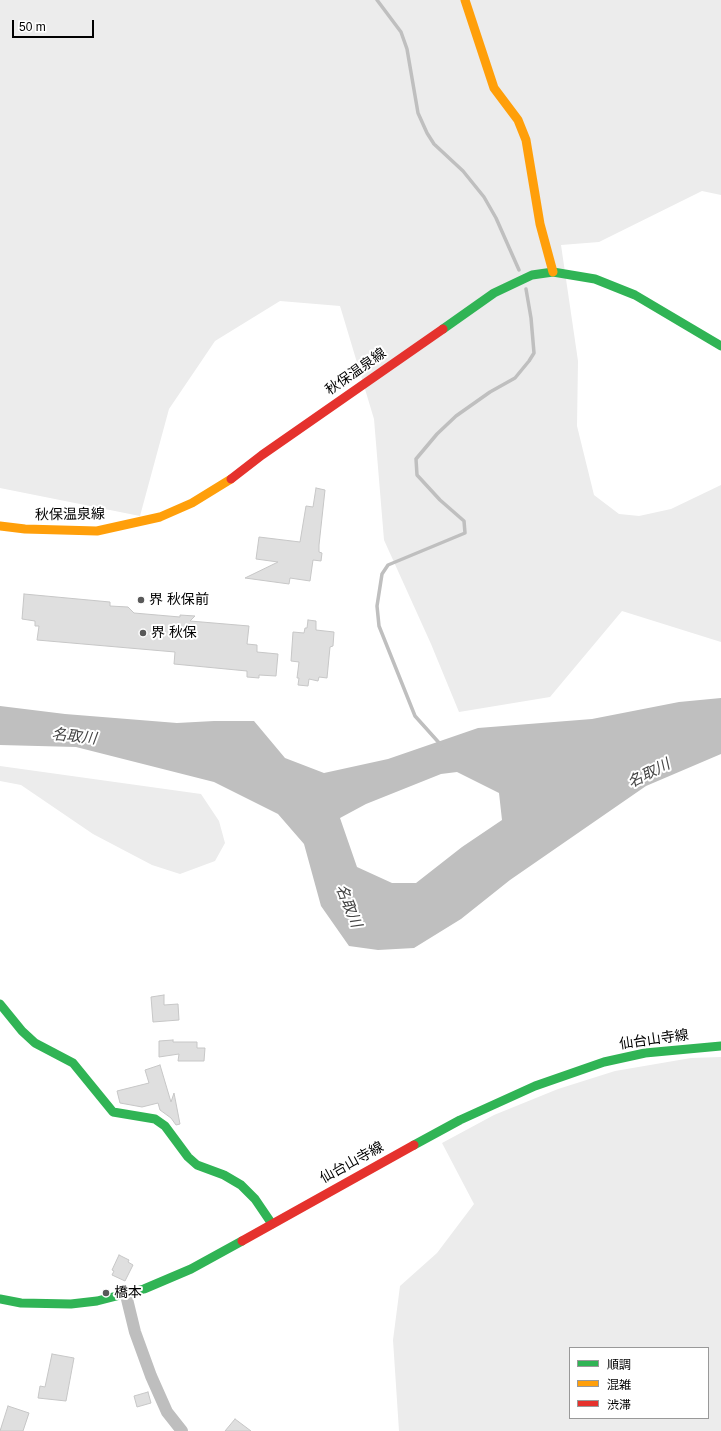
<!DOCTYPE html>
<meta charset="utf-8">
<style>
body{margin:0}
#map{position:relative;width:721px;height:1431px;overflow:hidden;background:#fff;font-family:Arial,"Noto Sans JP",sans-serif}
canvas{display:block}
.legend{position:absolute;left:569px;top:1347px;width:140px;height:72px;box-sizing:border-box;background:#fff;border:1px solid #999;margin:0;padding:5px 7px;list-style:none;font-size:12px;color:#000}
.legend li{display:flex;align-items:center;gap:8px;height:20px}
.legend b{width:20px;border:1px solid #999}
.scale{position:absolute;left:12px;top:20px;width:82px;height:18px;box-sizing:border-box;border:2px solid #000;border-top:0;padding-left:5px;font-size:12px;line-height:14px;white-space:nowrap;color:#000;-webkit-text-stroke:3px #fff;paint-order:stroke}
</style>
<div id="map">
<canvas width="721" height="1431"></canvas>
<ul class="legend">
<li><b style="height:5px;background:#30b455"></b>順調</li>
<li><b style="height:5px;background:#ff9f0a"></b>混雑</li>
<li><b style="height:5px;background:#e5322d"></b>渋滞</li>
</ul>
<div class="scale">50 m</div>
</div>
<script>
const context = document.querySelector('canvas').getContext('2d');
context.lineJoin = 'round';
function fill(path, color) {
  context.fillStyle = color;
  context.fill(path, 'evenodd');
}
function toPath(rows) {
  const path = new Path2D();
  for (const r of rows) {
    path.moveTo(r[0], r[1]);
    for (let i = 2; i < r.length; i += 2) path.lineTo(r[i], r[i + 1]);
  }
  return path;
}
function stroke(path, color, width, dash) {
  context.strokeStyle = color;
  context.lineWidth = width;
  context.lineCap = dash ? 'butt' : 'round';
  context.setLineDash(dash || []);
  context.stroke(path);
}
function label(font, color, halo, rows, align = 'center') {
  context.font = font + ' Arial,"Noto Sans JP",sans-serif';
  context.lineWidth = 4;
  context.setLineDash([]);
  context.textBaseline = 'middle';
  context.strokeStyle = halo;
  context.fillStyle = color;
  for (const [text, x, y, turn = 0] of rows) {
    context.save();
    context.translate(x, y);
    context.rotate((+turn || 0) * Math.PI / 180);
    context.textAlign = isNaN(turn) ? turn : align;
    if (halo) context.strokeText(text, 0, 0);
    context.fillText(text, 0, 0);
    context.restore();
  }
}
fill(toPath([
 [0,0,721,0,721,195,702,191,599,242,561,245,578,361,577,426,594,495,619,514,639,516,671,509,721,485,721,642,622,611,550,697,459,712,431,644,384,540,374,419,340,306,280,301,215,341,169,409,140,516,0,488],
 [0,766,201,794,219,821,225,843,215,861,180,874,152,865,93,834,21,785,0,781],
 [721,1057,721,1431,399,1431,393,1340,400,1286,437,1253,474,1204,442,1143,494,1115,558,1089,615,1071,691,1058],
 [570,1348,708,1348,708,1418,570,1418]
]), '#ececec');
fill(toPath([
 [721,698,721,754,646,786,510,880,461,919,414,948,378,950,349,946,321,906,304,844,278,814,214,782,76,747,0,745,0,706,65,714,177,723,214,721,254,721,285,758,324,773,388,759,478,728,592,719,679,702],
 [457,772,499,793,502,820,462,847,416,883,392,883,357,867,340,818,366,804,441,774]
]), '#bfbfbf');
stroke(toPath([
 [377,0,401,32,407,49,418,113,427,133,434,144,463,171,484,197,496,218,519,270],
 [441,745,415,716,379,626,377,606,382,574,388,565,465,533,464,521,440,500,417,475,416,459,437,434,456,416,490,392,515,378,529,361,534,353,531,318,526,289]
]), '#bfbfbf', 3.5);
const building = toPath([
 [316,488,325,490,319,545,319,552,322,553,321,561,313,560,310,581,290,578,289,584,245,578,278,562,256,559,259,537,300,542,306,506,313,507,316,488],
 [24,594,110,602,110,606,128,607,134,613,180,617,180,615,195,616,190,621,249,626,247,644,257,645,257,652,278,654,276,676,259,675,259,678,247,677,247,671,174,664,175,652,37,640,39,626,35,626,35,621,22,619,24,594],
 [308,620,316,621,316,630,334,632,333,646,330,647,327,678,319,677,318,681,309,679,308,686,298,685,299,678,297,678,299,662,291,661,293,632,304,633,305,628,307,628,308,620],
 [164,995,164,1005,178,1004,179,1020,153,1022,151,997,164,995],
 [173,1040,173,1042,197,1042,197,1048,205,1048,204,1061,178,1061,179,1054,159,1057,159,1041,173,1040],
 [160,1065,171,1102,174,1093,180,1124,176,1125,171,1118,160,1110,158,1103,142,1107,120,1103,117,1091,149,1083,145,1070,160,1065],
 [119,1255,129,1260,128,1262,133,1265,125,1281,112,1275,114,1271,112,1270,119,1255],
 [52,1354,74,1358,66,1401,38,1398,40,1386,45,1387,52,1354],
 [148,1392,151,1403,137,1407,134,1396,148,1392],
 [8,1406,29,1413,23,1431,0,1431,8,1406],
 [235,1419,251,1431,225,1431,235,1419]
]);
fill(building, '#dfdfdf');
stroke(building, '#c7c7c7', 1);
stroke(toPath([
 [126,1295,135,1332,151,1376,167,1412,182,1431]
]), '#bebebe', 12);
stroke(toPath([
 [443,329,494,293,532,275,553,272,595,279,635,295,721,346],
 [0,1004,22,1031,35,1043,73,1063,113,1112,155,1119,165,1126,188,1157,197,1165,224,1175,241,1185,255,1199,272,1224],
 [414,1145,460,1120,535,1086,604,1062,645,1053,721,1046],
 [0,1299,21,1303,71,1304,97,1301,144,1289,191,1269,242,1241]
]), '#30b455', 9);
stroke(toPath([
 [465,0,494,88,518,120,526,140,540,224,553,272],
 [0,526,25,529,97,531,160,517,192,503,231,479]
]), '#ff9f0a', 9);
stroke(toPath([
 [231,479,262,455,443,329],
 [242,1241,414,1145]
]), '#e5322d', 9);
for (const [x, y, r, color] of [
 [141,600,4,"#595959"],
 [143,633,4,"#595959"],
 [106,1293,4,"#595959"]
]) {
  const dot = new Path2D();
  dot.arc(x, y, r, 0, 2 * Math.PI);
  context.fillStyle = color;
  context.fill(dot);
  stroke(dot, '#fff', 1.5);
}
label('14px', '#000', '#fff', [
 ["秋保温泉線",356,372,-35],
 ["秋保温泉線",70,515,-1],
 ["仙台山寺線",654,1040,-8],
 ["仙台山寺線",352,1163,-29]
]);
label('14px', '#000', '#fff', [
 ["界 秋保前",149,600],
 ["界 秋保",151,633],
 ["橋本",114,1293]
], 'left');
label('italic 15px', '#444', '#fff', [
 ["名取川",74,737,6],
 ["名取川",649,774,-27],
 ["名取川",348,906,68]
]);
</script>
